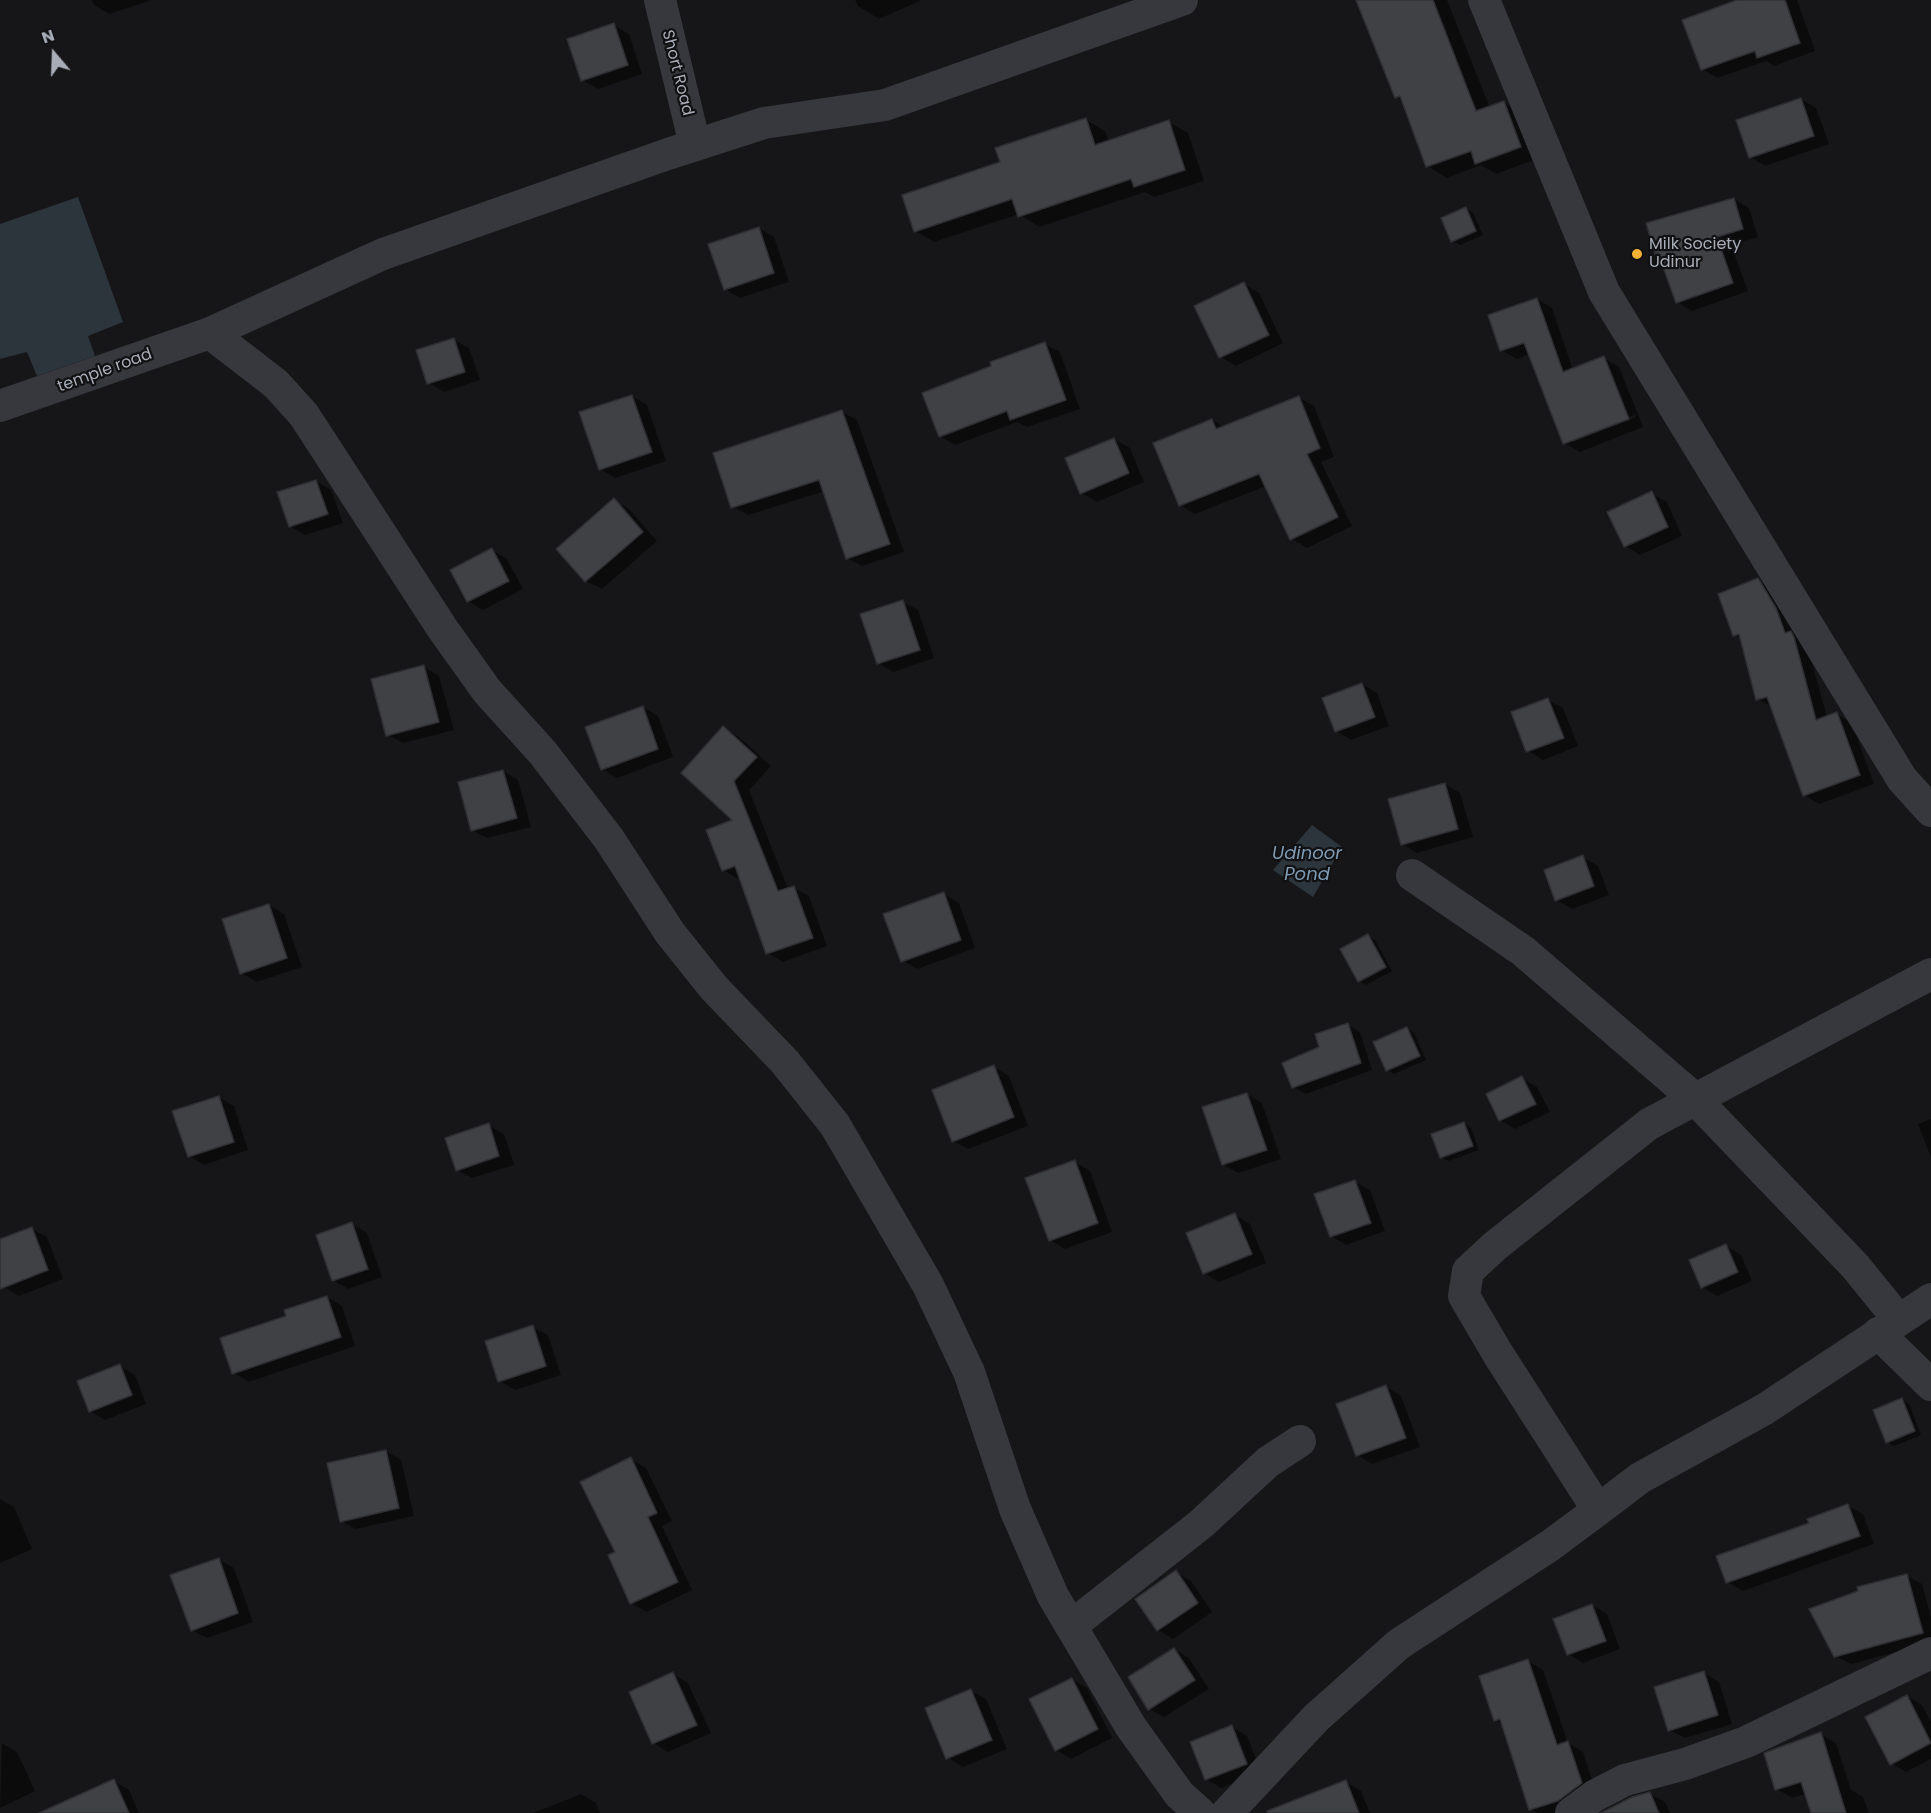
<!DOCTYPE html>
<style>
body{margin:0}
#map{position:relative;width:1931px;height:1813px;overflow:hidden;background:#161618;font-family:Poppins,sans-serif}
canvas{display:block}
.north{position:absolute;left:24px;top:24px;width:60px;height:60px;-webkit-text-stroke:4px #111113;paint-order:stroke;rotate:341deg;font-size:16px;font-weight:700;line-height:24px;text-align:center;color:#a8adb8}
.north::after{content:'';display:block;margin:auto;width:21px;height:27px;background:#a8adb8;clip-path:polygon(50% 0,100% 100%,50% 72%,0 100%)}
</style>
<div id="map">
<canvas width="1931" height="1813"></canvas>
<div class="north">N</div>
</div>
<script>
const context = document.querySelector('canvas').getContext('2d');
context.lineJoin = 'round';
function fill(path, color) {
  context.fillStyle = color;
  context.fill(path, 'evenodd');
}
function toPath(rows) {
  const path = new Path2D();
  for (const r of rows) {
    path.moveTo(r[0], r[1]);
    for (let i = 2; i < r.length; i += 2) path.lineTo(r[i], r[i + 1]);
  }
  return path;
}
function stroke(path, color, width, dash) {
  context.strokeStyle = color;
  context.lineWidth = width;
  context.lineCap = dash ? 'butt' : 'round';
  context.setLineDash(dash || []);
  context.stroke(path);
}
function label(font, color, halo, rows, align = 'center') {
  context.font = font + ' Poppins,sans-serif';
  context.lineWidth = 4.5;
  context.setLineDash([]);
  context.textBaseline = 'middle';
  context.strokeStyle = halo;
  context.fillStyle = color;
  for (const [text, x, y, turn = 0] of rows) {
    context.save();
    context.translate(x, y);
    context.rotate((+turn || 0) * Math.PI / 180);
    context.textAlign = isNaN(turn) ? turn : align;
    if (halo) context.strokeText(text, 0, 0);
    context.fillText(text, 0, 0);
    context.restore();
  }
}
fill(toPath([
 [78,197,123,322,88,336,95,356,37,376,27,352,0,359,0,224],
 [1312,825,1342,847,1313,897,1273,870]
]), '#2c353c');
fill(toPath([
 [92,0,152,0,109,14,94,5],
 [855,0,922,0,879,19,858,6],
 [1367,0,1447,0,1490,108,1504,103,1524,114,1539,158,1496,174,1481,165,1447,178,1427,166,1404,102,1396,97],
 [1739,0,1797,0,1815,51,1774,66,1766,61,1717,78,1702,69],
 [614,25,629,34,642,74,598,89,582,80],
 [1801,99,1816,108,1829,144,1765,166,1750,157],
 [1086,120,1105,131,1109,142,1169,122,1188,133,1204,181,1154,197,1145,192,1039,227,1019,214,934,242,915,231,1002,163],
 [1734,199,1749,208,1758,237,1731,245,1748,291,1692,311,1677,302,1660,255,1657,253],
 [1466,208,1473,213,1483,235,1460,245,1453,241],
 [759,228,774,237,789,282,740,298,725,289],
 [1244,284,1259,293,1283,343,1236,366,1221,357,1196,306],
 [1537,299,1552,308,1573,370,1604,358,1619,367,1643,427,1580,452,1564,443,1530,354,1517,359,1501,350],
 [1635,415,1636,417,1573,442,1573,439],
 [454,340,469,348,480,380,444,392,429,383],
 [1045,344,1060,352,1080,409,1027,427,1017,422,955,445,940,436,993,367],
 [632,396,647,405,666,461,615,478,600,469],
 [1298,397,1314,406,1334,457,1321,462,1352,526,1307,548,1292,539,1266,486,1195,514,1180,505,1212,420,1224,427],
 [842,412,857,420,904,552,862,566,847,558,825,491,748,515,733,507],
 [1114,439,1130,448,1144,482,1097,502,1082,493],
 [316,481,331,490,343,523,305,535,290,526],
 [1651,493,1667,502,1682,536,1640,555,1625,546],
 [614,500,629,509,657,541,602,589,586,581],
 [492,550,507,559,523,589,483,610,468,601],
 [1758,580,1773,589,1806,642,1827,717,1837,714,1852,723,1874,784,1819,804,1804,795,1773,708,1758,699,1742,639,1734,635],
 [903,602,918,610,934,658,893,672,878,663],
 [424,667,439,676,454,730,403,743,388,735],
 [1362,684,1377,693,1389,726,1351,740,1336,731],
 [1548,700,1563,708,1578,746,1543,760,1528,751],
 [643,707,658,716,673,757,617,778,602,769],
 [724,728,739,737,771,766,749,790,788,889,793,887,809,896,827,946,783,962,768,953,741,878,738,879,723,870,735,820],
 [503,771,518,780,531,827,487,838,472,830],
 [1445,784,1460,793,1473,837,1417,853,1402,844],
 [1583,857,1598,866,1609,895,1572,909,1557,900],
 [944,894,959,903,975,948,917,969,902,960],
 [269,905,284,914,302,967,257,982,241,973],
 [1368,936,1375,940,1392,971,1366,985,1359,981],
 [1348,1025,1360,1032,1372,1070,1306,1094,1293,1087,1321,1048],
 [1407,1028,1414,1033,1426,1060,1394,1074,1387,1070],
 [994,1067,1009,1076,1028,1126,968,1149,953,1141],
 [1522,1078,1537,1087,1550,1112,1515,1129,1500,1120],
 [1247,1094,1262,1103,1281,1159,1238,1173,1223,1164],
 [219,1097,234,1106,248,1150,204,1165,189,1156],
 [1931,1119,1931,1157,1918,1124],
 [1464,1123,1471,1128,1479,1150,1448,1161,1441,1157],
 [488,1125,504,1134,514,1165,472,1178,457,1170],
 [1075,1162,1090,1171,1112,1232,1065,1249,1050,1240],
 [1355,1182,1370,1190,1385,1231,1346,1245,1331,1236],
 [1235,1215,1250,1224,1266,1263,1219,1282,1204,1273],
 [352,1224,367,1233,382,1277,348,1289,333,1280],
 [32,1229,47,1237,63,1279,19,1296,4,1287,0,1277,0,1240],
 [1726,1246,1741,1255,1752,1281,1717,1296,1702,1287],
 [327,1297,342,1306,355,1346,249,1382,234,1373,222,1339,288,1317],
 [532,1327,548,1335,561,1375,515,1390,500,1381],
 [120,1366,135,1375,146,1404,105,1420,90,1411],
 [1386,1387,1401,1396,1420,1447,1372,1464,1357,1455],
 [1902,1400,1909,1404,1921,1435,1894,1446,1887,1442],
 [386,1451,401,1460,414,1516,356,1529,341,1521],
 [630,1459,646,1468,672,1521,662,1526,692,1590,647,1612,631,1603,617,1553],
 [0,1499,14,1507,32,1549,0,1563],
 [1848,1506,1863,1514,1874,1544,1743,1591,1727,1582,1811,1524],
 [218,1559,234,1568,253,1622,207,1638,192,1630],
 [1176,1572,1191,1581,1212,1612,1173,1639,1158,1630],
 [1907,1576,1922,1584,1931,1617,1931,1643,1851,1664,1835,1656],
 [1592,1605,1607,1614,1620,1649,1583,1663,1568,1654],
 [1174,1649,1189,1658,1209,1689,1164,1717,1149,1709],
 [1528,1661,1543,1670,1568,1743,1583,1752,1596,1792,1561,1813,1537,1813,1530,1809,1502,1724,1495,1720],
 [1704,1673,1719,1682,1732,1724,1685,1738,1669,1730],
 [673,1674,688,1683,711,1733,668,1752,653,1743],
 [1072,1679,1087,1688,1112,1738,1071,1759,1056,1750],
 [971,1691,986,1699,1007,1749,963,1767,948,1758],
 [1907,1696,1922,1705,1931,1722,1931,1759,1906,1772,1891,1763],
 [1232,1727,1247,1736,1261,1772,1221,1788,1206,1779],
 [1821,1734,1836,1743,1851,1790,1863,1797,1869,1813,1813,1813,1806,1794,1792,1798,1777,1789],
 [2,1743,17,1752,35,1791,0,1808],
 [114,1781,129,1790,139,1813,57,1813],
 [1346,1782,1361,1791,1370,1813,1306,1813],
 [581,1794,596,1803,600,1813,533,1813],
 [1650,1794,1665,1802,1670,1813,1606,1813]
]), '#0007');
const building = toPath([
 [1356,0,1433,0,1476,111,1504,101,1521,147,1475,164,1471,151,1426,167,1400,96,1395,98,1356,0],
 [1737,0,1785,0,1800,43,1757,58,1755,51,1701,70,1682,20,1737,0],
 [614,23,628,65,581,81,567,39,614,23],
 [1801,98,1814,136,1749,158,1736,120,1801,98],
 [1086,118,1095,145,1169,120,1185,170,1134,187,1131,179,1018,217,1012,199,914,232,902,195,1000,162,995,148,1086,118],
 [1734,198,1743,229,1717,237,1733,283,1676,303,1658,253,1655,254,1646,223,1734,198],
 [1466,207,1476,231,1451,242,1441,218,1466,207],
 [759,227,774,273,724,290,708,244,759,227],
 [1244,282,1269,335,1219,358,1194,306,1244,282],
 [1537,298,1563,372,1604,356,1629,419,1563,444,1524,343,1500,351,1488,315,1537,298],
 [454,338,465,372,427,384,416,350,454,338],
 [1045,342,1066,400,1010,420,1007,411,939,437,922,393,991,366,990,362,1045,342],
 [632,395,652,452,599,470,579,412,632,395],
 [1299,396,1320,448,1307,454,1338,517,1290,540,1259,474,1179,506,1153,443,1212,419,1216,429,1299,396],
 [842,410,890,544,846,559,819,480,731,508,713,453,842,410],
 [1114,438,1129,473,1080,494,1065,458,1114,438],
 [316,480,328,514,289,527,277,492,316,480],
 [1652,491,1668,527,1624,547,1607,512,1652,491],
 [614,498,643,532,585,582,556,549,614,498],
 [492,548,509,581,467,602,450,570,492,548],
 [1758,578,1776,608,1785,633,1791,631,1794,637,1816,720,1837,712,1860,775,1803,796,1767,697,1756,700,1739,634,1733,636,1718,594,1758,578],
 [903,600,920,650,877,664,860,614,903,600],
 [424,665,439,722,386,736,371,679,424,665],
 [1362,683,1375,717,1335,732,1322,698,1362,683],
 [1548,698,1564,738,1526,752,1511,712,1548,698],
 [643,706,658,749,601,770,585,727,643,706],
 [723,726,757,757,734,781,778,891,794,886,813,938,766,954,735,866,722,871,706,830,732,820,681,773,723,726],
 [503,770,517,818,471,831,458,782,503,770],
 [1445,783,1458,829,1401,845,1388,799,1445,783],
 [1583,855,1594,886,1555,901,1544,870,1583,855],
 [944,892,961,940,901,962,883,914,944,892],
 [269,904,287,958,240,974,222,919,269,904],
 [1368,934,1386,967,1358,982,1340,949,1368,934],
 [1348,1023,1361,1063,1292,1088,1282,1063,1319,1047,1315,1034,1348,1023],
 [1407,1027,1420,1056,1386,1071,1373,1042,1407,1027],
 [994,1065,1014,1117,952,1142,932,1090,994,1065],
 [1522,1076,1536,1104,1499,1121,1486,1094,1522,1076],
 [1247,1093,1267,1150,1222,1165,1202,1107,1247,1093],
 [219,1096,234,1142,188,1157,172,1111,219,1096],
 [1464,1122,1473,1146,1440,1158,1431,1134,1464,1122],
 [489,1123,499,1156,456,1171,445,1138,489,1123],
 [1075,1160,1098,1223,1049,1241,1025,1178,1075,1160],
 [1355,1180,1371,1223,1330,1237,1314,1194,1355,1180],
 [1235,1213,1252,1254,1203,1274,1186,1233,1235,1213],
 [352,1222,368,1269,332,1281,316,1235,352,1222],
 [32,1227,48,1270,0,1289,0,1239,32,1227],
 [1726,1244,1738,1272,1701,1288,1689,1260,1726,1244],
 [327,1296,341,1337,232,1374,220,1338,286,1316,284,1310,327,1296],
 [533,1325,546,1366,498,1382,485,1341,533,1325],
 [120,1364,132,1395,89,1412,77,1381,120,1364],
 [1386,1385,1406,1438,1356,1456,1336,1404,1386,1385],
 [1902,1398,1915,1431,1886,1443,1873,1410,1902,1398],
 [386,1450,399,1508,340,1522,327,1463,386,1450],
 [631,1457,657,1513,648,1517,678,1582,630,1604,608,1555,615,1552,580,1482,631,1457],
 [1848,1504,1860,1536,1726,1583,1716,1556,1809,1523,1807,1519,1848,1504],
 [219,1558,238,1613,191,1631,170,1575,219,1558],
 [1176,1570,1198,1603,1157,1631,1135,1599,1176,1570],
 [1907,1574,1923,1633,1834,1657,1809,1609,1858,1591,1857,1587,1907,1574],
 [1592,1604,1606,1641,1567,1655,1553,1619,1592,1604],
 [1174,1648,1195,1680,1148,1710,1128,1677,1174,1648],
 [1528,1659,1557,1745,1568,1741,1582,1783,1558,1801,1529,1810,1500,1719,1494,1721,1479,1676,1528,1659],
 [1704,1671,1718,1715,1668,1731,1654,1687,1704,1671],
 [673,1672,697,1725,652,1744,629,1692,673,1672],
 [1072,1678,1098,1729,1055,1751,1029,1699,1072,1678],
 [971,1689,992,1740,946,1759,925,1708,971,1689],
 [1907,1695,1931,1743,1890,1765,1865,1717,1907,1695],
 [1232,1725,1247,1764,1205,1780,1190,1742,1232,1725],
 [1821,1732,1846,1813,1811,1813,1801,1782,1775,1790,1764,1753,1821,1732],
 [114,1779,129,1813,39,1813,114,1779],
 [1346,1780,1359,1813,1268,1813,1267,1811,1346,1780],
 [1650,1792,1659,1813,1601,1813,1632,1797,1650,1792]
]);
fill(building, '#404145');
stroke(building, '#303034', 1.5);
stroke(toPath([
 [660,0,695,145],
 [1182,0,885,105,764,123,668,154,383,254,210,333,276,384,304,415,442,628,487,691,543,753,609,839,670,933,714,988,785,1062,835,1125,928,1285,969,1372,1015,1509,1053,1596,1131,1727,1179,1794,1200,1813],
 [1484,0,1604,292,1902,779,1931,811],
 [0,406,210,333],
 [1412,875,1523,951,1695,1099,1855,1266,1898,1319],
 [1878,1333,1931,1385],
 [1598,1510,1640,1478,1765,1409,1931,1299],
 [1071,1626,1201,1524,1268,1462,1300,1441],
 [1227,1813,1316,1718,1399,1644,1551,1545,1598,1510,1498,1354,1464,1296,1468,1271,1495,1246,1649,1124,1931,974],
 [1571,1813,1594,1796,1625,1780,1685,1764,1746,1742,1931,1653]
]), '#37383d', 32);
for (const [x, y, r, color] of [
 [1637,254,6,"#f2b134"]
]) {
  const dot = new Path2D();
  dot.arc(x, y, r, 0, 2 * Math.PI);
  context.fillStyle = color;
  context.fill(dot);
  stroke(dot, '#111113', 2);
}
label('16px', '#a8adb8', '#111113', [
 ["Short Road",677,73,76],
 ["temple road",105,371,-20]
]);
label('16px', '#a8adb8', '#111113', [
 ["Milk Society",1649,245],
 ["Udinur",1649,263]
], 'left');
label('italic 18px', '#7f9bb3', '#111113', [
 ["Udinoor",1307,854],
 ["Pond",1307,875]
]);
</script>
